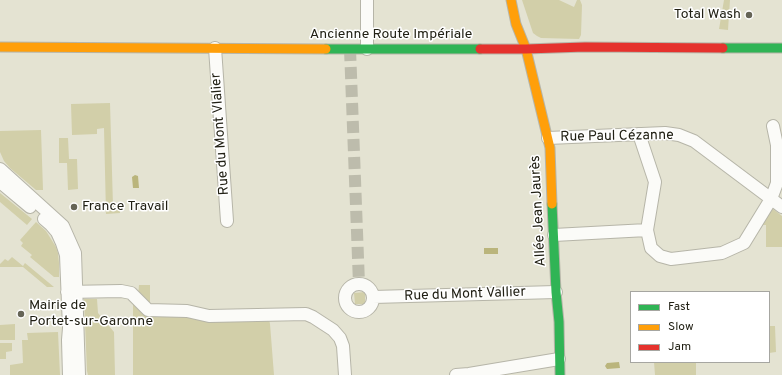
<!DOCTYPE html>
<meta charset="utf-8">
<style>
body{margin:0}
#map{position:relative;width:782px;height:375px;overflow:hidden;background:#e4e3d2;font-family:Overpass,sans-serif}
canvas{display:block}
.legend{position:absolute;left:630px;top:291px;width:140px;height:72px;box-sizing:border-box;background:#fff;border:1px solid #a6a6a1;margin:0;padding:5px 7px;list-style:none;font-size:12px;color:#212014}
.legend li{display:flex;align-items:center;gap:8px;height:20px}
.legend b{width:20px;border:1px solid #a6a6a1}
</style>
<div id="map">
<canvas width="782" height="375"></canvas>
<ul class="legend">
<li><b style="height:5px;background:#30b455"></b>Fast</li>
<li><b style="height:5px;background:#ff9f0a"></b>Slow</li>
<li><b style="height:5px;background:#e5322d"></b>Jam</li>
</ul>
</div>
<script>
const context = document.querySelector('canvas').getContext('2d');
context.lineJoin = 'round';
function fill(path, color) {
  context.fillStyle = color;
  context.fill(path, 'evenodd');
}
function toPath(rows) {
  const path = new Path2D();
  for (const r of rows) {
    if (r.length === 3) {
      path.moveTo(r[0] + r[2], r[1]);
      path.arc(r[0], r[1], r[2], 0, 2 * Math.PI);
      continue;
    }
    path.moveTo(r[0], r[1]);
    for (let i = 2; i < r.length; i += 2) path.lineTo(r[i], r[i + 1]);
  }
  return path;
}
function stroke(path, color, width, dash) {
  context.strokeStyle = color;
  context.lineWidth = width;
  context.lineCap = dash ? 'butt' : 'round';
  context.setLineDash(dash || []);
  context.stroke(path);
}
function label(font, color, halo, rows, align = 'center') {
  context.font = font + ' Overpass,sans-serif';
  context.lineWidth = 3;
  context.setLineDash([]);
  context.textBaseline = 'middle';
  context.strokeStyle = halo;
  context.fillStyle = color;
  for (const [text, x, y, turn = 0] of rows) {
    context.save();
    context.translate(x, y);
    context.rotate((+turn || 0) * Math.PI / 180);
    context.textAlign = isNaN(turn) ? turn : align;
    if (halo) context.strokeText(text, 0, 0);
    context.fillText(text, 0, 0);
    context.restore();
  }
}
fill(toPath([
 [522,0,559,0,574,7,577,0,580,0,582,5,581,35,579,39,541,38,537,36,533,33],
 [724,0,730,0,728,30,719,29],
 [110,103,113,206,120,206,120,213,106,214,104,128,97,129,97,134,72,135,71,104],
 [41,130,43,190,36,190,10,168,4,161,0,152,0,131],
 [59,138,68,138,69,159,77,159,78,189,68,190,67,163,59,163],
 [0,193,32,219,27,225,0,202],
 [773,209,782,216,782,247,766,247,766,225,761,225,770,210],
 [36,222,46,231,56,247,58,253,59,263,59,277,54,277,30,257,32,255,21,246,23,243,20,240],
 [12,257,23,266,25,263,54,287,47,287,23,267,0,267,0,264,5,259,8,261],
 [139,285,150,285,150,307,138,296],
 [365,292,365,304,355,304,354,293],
 [84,299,97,299,98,313,114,332,115,375,88,375,87,371],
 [133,302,269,319,270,324,274,375,133,375],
 [15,324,15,340,0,340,0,325],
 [769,326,775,326,776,352,769,353],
 [58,332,60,375,10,375,10,365,23,363,22,340,28,340,27,333],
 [0,343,12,343,12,351,6,352,6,359,0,359],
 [654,362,696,362,696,375,655,375]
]), '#d2cfa9');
fill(toPath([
 [135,175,138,176,139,188,133,188,132,177],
 [484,248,498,248,498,254,484,254],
 [619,362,620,368,607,369,605,366,607,363]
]), '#bab57c');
stroke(toPath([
 [350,49,359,284]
]), '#bdbcac', 12, [12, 6]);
const street = toPath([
 [215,48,227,221],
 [367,49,367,0],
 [639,134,655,182,647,230,651,248,660,256,671,259,722,253,744,243,771,199,777,183,777,145,773,126],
 [548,138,665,133,679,135,694,141,782,207],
 [0,169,63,226,75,253,79,375],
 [0,182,30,207],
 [44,219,51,225,57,232,62,243,66,255,69,328,68,340,69,375],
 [554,235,647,230],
 [359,298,14],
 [67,292,121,291,131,293,148,310,187,311,209,316,306,314,313,317,333,330,340,338,343,346,345,375],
 [373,297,556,292],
 [456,375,469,374,559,359]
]);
const fast = toPath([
 [723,48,782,48],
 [326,49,480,49],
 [552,204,556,292,559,322,560,375]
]);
const slow = toPath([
 [511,0,516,24,526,49,550,148,552,204],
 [0,47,326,49]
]);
const jam = toPath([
 [480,49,526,49,585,47,723,48]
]);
stroke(street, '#b6b5a8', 14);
stroke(fast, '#b6b5a8', 11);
stroke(slow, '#b6b5a8', 11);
stroke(jam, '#b6b5a8', 11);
stroke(street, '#fbfbf8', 12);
stroke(fast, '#30b455', 9);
stroke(slow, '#ff9f0a', 9);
stroke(jam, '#e5322d', 9);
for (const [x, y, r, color] of [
 [749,15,4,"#656456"],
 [74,207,4,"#656456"],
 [21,314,4,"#656456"]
]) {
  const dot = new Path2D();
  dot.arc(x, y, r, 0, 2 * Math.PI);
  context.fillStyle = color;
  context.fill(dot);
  stroke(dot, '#fff', 1.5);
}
label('14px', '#212014', '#fff', [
 ["Total Wash",741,15,"right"],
 ["France Travail",82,207],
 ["Mairie de",29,306],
 ["Portet-sur-Garonne",29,322]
], 'left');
label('14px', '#212014', '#fff', [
 ["Ancienne Route Impériale",391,35],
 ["Rue du Mont Vlalier",221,134,-94],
 ["Rue Paul Cézanne",617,137,-1],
 ["Allée Jean Jaurès",539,211,-93],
 ["Rue du Mont Vallier",465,295,-2]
]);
</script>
